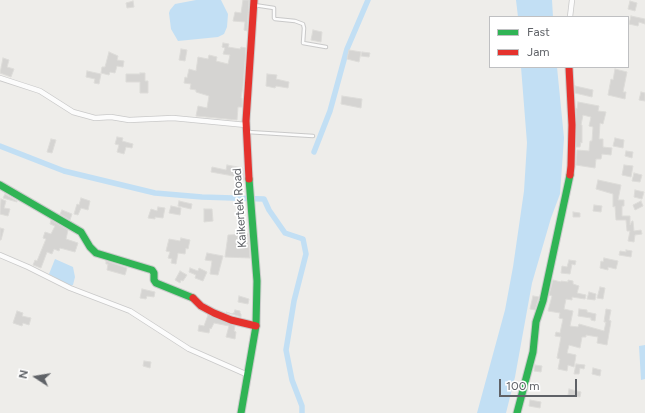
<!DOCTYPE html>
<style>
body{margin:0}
#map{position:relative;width:645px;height:413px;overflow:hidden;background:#eeedea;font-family:Figtree,sans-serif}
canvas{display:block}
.legend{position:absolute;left:489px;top:16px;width:140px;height:52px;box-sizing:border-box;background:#fff;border:1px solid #bfc0c2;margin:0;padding:5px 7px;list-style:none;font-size:12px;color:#5f6267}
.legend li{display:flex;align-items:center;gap:8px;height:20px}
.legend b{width:20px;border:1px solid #bfc0c2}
.north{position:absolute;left:16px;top:357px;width:40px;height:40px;-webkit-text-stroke:3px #fff;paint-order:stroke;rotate:282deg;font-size:11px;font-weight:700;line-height:16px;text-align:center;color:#5f6267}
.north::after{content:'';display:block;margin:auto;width:14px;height:18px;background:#5f6267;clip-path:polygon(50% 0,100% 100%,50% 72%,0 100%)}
.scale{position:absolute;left:499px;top:379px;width:78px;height:18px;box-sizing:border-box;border:2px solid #5f6267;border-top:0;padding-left:5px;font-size:12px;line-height:14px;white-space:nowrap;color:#5f6267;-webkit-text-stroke:3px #fff;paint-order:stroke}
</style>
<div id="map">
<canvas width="645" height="413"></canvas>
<ul class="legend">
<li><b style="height:5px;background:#30b455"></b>Fast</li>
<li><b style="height:5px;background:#e5322d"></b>Jam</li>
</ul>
<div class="north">N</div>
<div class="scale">100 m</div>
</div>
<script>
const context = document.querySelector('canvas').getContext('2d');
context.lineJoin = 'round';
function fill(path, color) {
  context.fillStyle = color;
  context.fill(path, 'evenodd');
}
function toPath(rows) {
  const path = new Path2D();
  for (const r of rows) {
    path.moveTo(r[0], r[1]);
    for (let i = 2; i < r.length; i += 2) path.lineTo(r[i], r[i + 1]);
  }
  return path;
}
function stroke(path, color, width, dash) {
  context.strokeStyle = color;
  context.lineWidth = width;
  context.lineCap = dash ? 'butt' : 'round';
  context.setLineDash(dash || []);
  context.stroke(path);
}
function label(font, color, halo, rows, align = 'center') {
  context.font = font + ' Figtree,sans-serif';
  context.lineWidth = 3.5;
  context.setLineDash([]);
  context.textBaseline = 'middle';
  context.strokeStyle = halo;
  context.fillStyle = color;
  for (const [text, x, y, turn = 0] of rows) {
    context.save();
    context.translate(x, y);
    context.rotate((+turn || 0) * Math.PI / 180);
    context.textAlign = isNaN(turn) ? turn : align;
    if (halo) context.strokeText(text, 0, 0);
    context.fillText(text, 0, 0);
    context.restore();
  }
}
fill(toPath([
 [196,0,221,0,228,14,227,27,224,34,218,37,178,41,171,29,169,13,170,10,175,4],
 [516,0,552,0,553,17,518,17],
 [521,67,557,67,564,138,560,194,551,218,532,283,515,377,506,413,477,413,505,310,513,267,524,191,527,143],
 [55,259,73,267,75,277,73,285,70,286,49,274],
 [645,345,645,379,641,380,639,346]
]), '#c2dff4');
stroke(toPath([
 [0,146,64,171,155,193,202,197,264,199,269,210,285,233,303,239,306,254,294,301,286,350,292,380,302,406,302,413],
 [314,152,330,111,347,49,368,0]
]), '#c2dff4', 5.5);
const building = toPath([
 [243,0,249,0,247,31,244,30,245,22,233,21,235,12,241,13,243,0],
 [133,1,134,7,127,8,126,3,133,1],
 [630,1,637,3,635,11,628,9,630,1],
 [631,16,645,19,645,24,639,22,638,26,629,24,631,16],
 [313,30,322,32,321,42,311,40,313,30],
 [223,43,229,44,228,47,240,49,241,47,246,48,243,86,241,98,242,98,242,107,238,107,237,120,196,116,198,106,207,108,209,96,196,92,196,90,190,89,191,84,184,83,185,77,187,78,189,69,196,71,198,57,208,59,209,55,217,57,216,61,228,64,230,55,223,54,225,48,222,47,223,43],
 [181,49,187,50,185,61,179,60,181,49],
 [349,50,361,52,359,62,347,59,349,50],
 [109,52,118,56,117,60,124,61,123,67,117,66,115,73,110,72,109,75,101,73,102,67,105,67,109,52],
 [362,52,370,53,369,57,361,56,362,52],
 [3,58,9,60,7,67,14,69,11,77,0,73,3,58],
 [615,69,627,72,623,92,626,92,625,99,608,95,611,79,613,80,615,69],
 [87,71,101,74,99,84,94,83,95,79,86,77,87,71],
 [140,73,145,73,145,81,148,81,148,93,140,93,140,82,126,82,126,74,140,74,140,73],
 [267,74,277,75,276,79,289,82,288,88,276,86,275,88,266,86,267,74],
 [575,86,593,90,592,97,575,93,575,86],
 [641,92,645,93,645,101,639,100,641,92],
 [342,96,362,99,361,108,341,104,342,96],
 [578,102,599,106,598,111,606,112,603,124,600,123,599,139,603,139,603,147,612,148,611,155,602,154,601,159,596,159,595,168,576,165,577,150,589,151,590,141,592,141,593,127,589,126,591,117,583,115,581,125,582,125,582,143,581,142,580,147,576,147,576,108,577,109,578,102],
 [117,137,123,138,122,141,133,144,132,148,126,147,124,154,117,152,119,145,115,144,117,137],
 [615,138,624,140,623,148,613,146,615,138],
 [51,139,56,140,52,153,47,152,51,139],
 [626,151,633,152,632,158,625,156,626,151],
 [227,165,243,168,244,180,239,179,239,177,211,172,212,167,226,170,227,165],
 [624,165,633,166,631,177,622,175,624,165],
 [634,173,642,175,640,182,632,181,634,173],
 [598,180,621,185,618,200,624,200,624,206,622,206,622,216,630,216,630,225,632,221,633,221,634,231,641,230,642,234,635,235,634,242,628,241,630,231,627,231,626,220,616,220,615,206,613,207,613,194,596,189,598,180],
 [635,190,644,192,642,199,634,197,635,190],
 [5,194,17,201,17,202,3,198,5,194],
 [81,198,90,201,88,210,81,208,78,215,74,214,77,204,79,205,81,198],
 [1,199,6,201,4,208,10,209,8,216,0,214,1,199],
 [179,201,192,204,191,209,178,206,179,201],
 [641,201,643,206,635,210,633,205,641,201],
 [594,205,602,206,601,212,593,211,594,205],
 [171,206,181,208,180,215,169,213,171,206],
 [158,207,165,208,163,218,155,217,155,219,148,218,151,209,157,211,158,207],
 [204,209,212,209,213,221,204,222,204,209],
 [62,210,72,214,70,220,60,214,62,210],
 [573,212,580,213,580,217,573,217,573,212],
 [51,220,68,230,66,239,78,243,75,252,60,248,59,251,54,249,52,254,47,252,41,268,33,265,35,260,37,261,46,239,43,238,45,232,51,234,55,226,50,224,51,220],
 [0,228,4,229,1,240,0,240,0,228],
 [248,234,250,258,225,257,228,235,248,234],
 [181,238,190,240,188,249,186,248,185,254,178,253,176,264,171,263,172,259,168,258,170,252,166,251,169,239,180,241,181,238],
 [626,250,632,251,631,257,619,255,620,251,626,252,626,250],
 [207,253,223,256,218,275,210,274,212,261,205,260,207,253],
 [604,258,618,261,616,269,608,267,608,270,600,268,601,261,603,262,604,258],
 [569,260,576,261,575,265,572,264,570,274,561,273,562,266,567,267,569,260],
 [106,261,127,268,125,275,107,270,108,264,106,264,106,261],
 [190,268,198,271,199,268,207,272,203,281,195,278,196,275,189,272,190,268],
 [180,271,187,275,183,281,181,280,180,283,175,280,180,271],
 [553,280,561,282,561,281,568,282,568,280,573,281,573,284,579,286,577,293,586,295,585,299,572,297,572,300,566,299,564,309,573,311,570,326,578,327,579,324,604,331,606,322,604,322,606,309,611,310,609,320,611,321,607,345,597,343,598,337,586,335,586,337,582,337,580,348,569,345,567,353,576,355,574,367,568,365,567,371,558,369,560,359,557,358,561,337,555,336,556,332,560,333,563,319,559,318,560,313,548,311,552,296,549,295,553,280],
 [600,287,605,288,603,299,597,298,600,287],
 [142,289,155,292,154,297,147,296,146,299,140,298,142,289],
 [589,292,596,294,595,300,587,299,589,292],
 [239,296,249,299,248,304,238,302,239,296],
 [533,296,539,297,535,310,530,309,533,296],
 [579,309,587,310,587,312,596,314,595,321,591,320,591,318,578,316,579,309],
 [235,310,240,311,240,313,241,314,241,317,226,312,232,314,233,313,234,313,235,310],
 [17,311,23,313,22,316,31,318,29,325,23,323,22,326,13,323,17,311],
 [208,315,235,326,234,331,236,332,235,339,226,337,229,326,214,323,211,329,210,328,209,333,198,331,199,325,204,326,208,315],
 [144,361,151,362,150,368,143,366,144,361],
 [576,364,585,365,584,369,580,368,579,374,574,374,576,364],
 [535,365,542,366,541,372,534,371,535,365],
 [593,368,601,370,600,376,592,374,593,368],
 [569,389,581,392,580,397,568,395,569,389],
 [530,400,541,402,540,408,529,406,530,400]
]);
fill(building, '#d5d4d2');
stroke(building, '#dddcd9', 1);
const lane = toPath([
 [254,5,274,8,274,18,275,19,295,21,303,24,304,28,303,43,326,47],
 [248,132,313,136]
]);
const street = toPath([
 [570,17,572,0],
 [0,78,40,91,73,112,95,118,111,117,129,120,173,118,246,125],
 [0,255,28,267,70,288,130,311,189,349,248,375]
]);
const fast = toPath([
 [0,185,81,232,90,247,96,253,152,270,154,273,154,280,156,283,193,298],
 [241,413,256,326,257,281,249,179],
 [517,413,533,352,536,322,543,301,570,175]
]);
const jam = toPath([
 [569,67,572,125,571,166,570,175],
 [249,179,246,121,254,0],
 [193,298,201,306,214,313,231,320,256,326]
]);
stroke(lane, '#c9c9c9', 4.5);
stroke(street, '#c9c9c9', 6);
stroke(fast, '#cbcbcb', 9);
stroke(jam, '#cbcbcb', 9);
stroke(lane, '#fcfcfc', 2.5);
stroke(street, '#fcfcfc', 4.5);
stroke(fast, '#30b455', 7);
stroke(jam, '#e5322d', 7);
label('12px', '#5f6267', '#fff', [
 ["Kaikertek Road",240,208,-94]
]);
</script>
